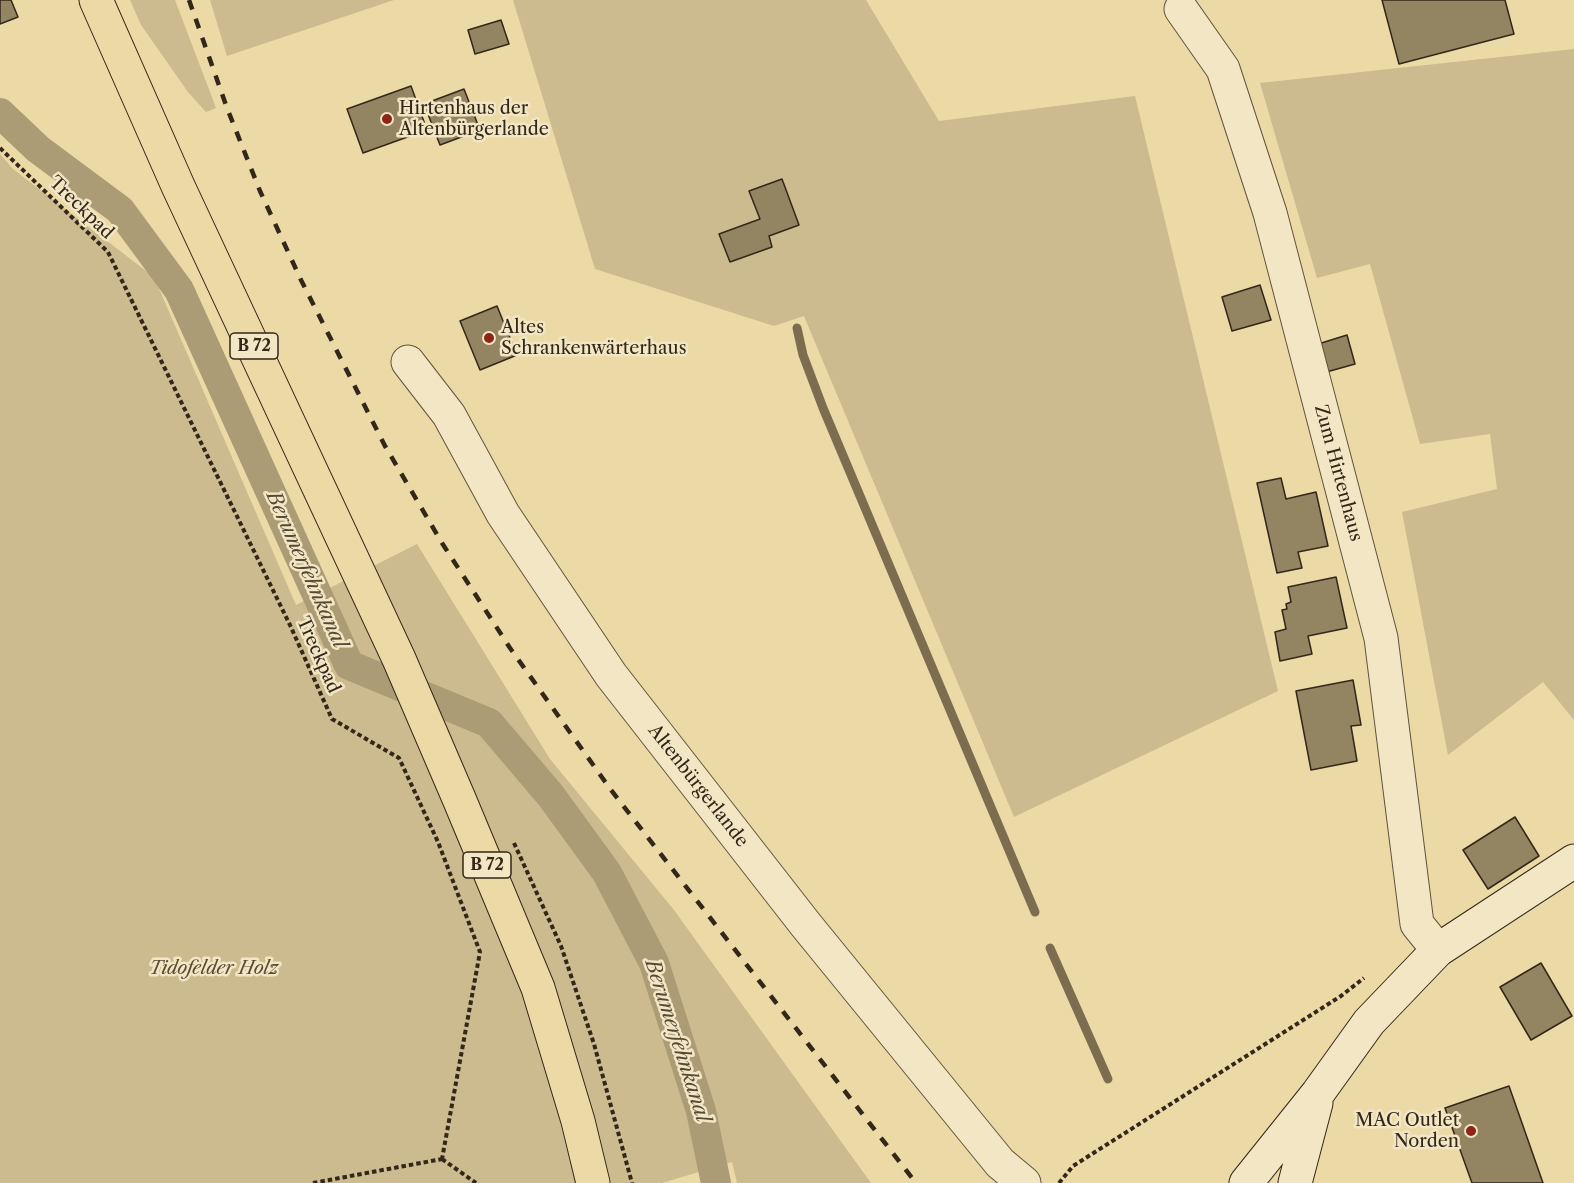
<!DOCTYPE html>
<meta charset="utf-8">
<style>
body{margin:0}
canvas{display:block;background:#ebd9a6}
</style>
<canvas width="1574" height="1183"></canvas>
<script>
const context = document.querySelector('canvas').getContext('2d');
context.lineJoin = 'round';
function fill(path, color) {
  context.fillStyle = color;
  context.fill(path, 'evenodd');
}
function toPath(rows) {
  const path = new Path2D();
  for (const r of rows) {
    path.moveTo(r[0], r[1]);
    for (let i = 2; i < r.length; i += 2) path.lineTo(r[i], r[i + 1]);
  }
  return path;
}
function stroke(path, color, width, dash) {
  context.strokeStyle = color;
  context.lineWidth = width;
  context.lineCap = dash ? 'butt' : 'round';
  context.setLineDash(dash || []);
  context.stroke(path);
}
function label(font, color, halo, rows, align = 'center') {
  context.font = font + ' "Libre Caslon Text",serif';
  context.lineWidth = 5;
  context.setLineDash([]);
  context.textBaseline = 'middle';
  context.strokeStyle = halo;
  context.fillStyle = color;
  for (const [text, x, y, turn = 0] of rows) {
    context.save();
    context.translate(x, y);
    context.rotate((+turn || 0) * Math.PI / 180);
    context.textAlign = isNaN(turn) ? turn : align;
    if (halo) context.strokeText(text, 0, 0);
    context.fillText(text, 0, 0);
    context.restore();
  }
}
fill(toPath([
 [130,0,175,0,216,108,206,112,188,92,141,25],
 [210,0,394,0,227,56],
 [513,0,866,0,939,121,1135,96,1278,691,1014,817,804,316,774,326,595,269],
 [1574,49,1574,720,1543,682,1448,755,1402,512,1497,489,1490,434,1420,444,1370,264,1317,278,1260,83],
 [0,154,13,169,154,277,296,605,417,544,550,759,674,910,871,1183,737,1183,732,1162,662,1183,0,1183]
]), '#ccbb8e');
stroke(toPath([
 [797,328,803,355,823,408,1035,912],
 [1050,948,1108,1079]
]), '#7c6d51', 9);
stroke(toPath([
 [0,113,38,149,120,210,179,290,349,665,489,723,551,796,607,873,654,963,701,1111,716,1183]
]), '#ac9c76', 30);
const building = toPath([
 [0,0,11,0,18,17,0,24,0,0],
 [1382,0,1505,0,1514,34,1399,64,1382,0],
 [501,20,509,44,475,54,468,30,501,20],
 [411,86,427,130,363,153,347,109,411,86],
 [464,89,480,130,440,145,424,104,464,89],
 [782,179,799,225,769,236,772,247,730,262,719,234,760,219,749,191,782,179],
 [1260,285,1271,320,1232,331,1222,297,1260,285],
 [497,306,517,355,480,370,460,321,497,306],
 [1347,335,1355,364,1323,373,1315,345,1347,335],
 [1281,478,1286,499,1316,492,1328,546,1298,552,1302,568,1277,573,1257,483,1281,478],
 [1336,577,1347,628,1308,636,1312,654,1280,661,1275,632,1286,629,1282,610,1287,609,1286,604,1291,602,1288,587,1336,577],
 [1353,680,1361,725,1351,726,1357,761,1311,770,1296,691,1353,680],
 [1515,817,1539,856,1488,889,1463,850,1515,817],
 [1541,963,1572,1016,1531,1040,1500,987,1541,963],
 [1509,1086,1543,1183,1472,1183,1445,1108,1509,1086]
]);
fill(building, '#938462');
stroke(building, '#332719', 1.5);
const minor = toPath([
 [1181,9,1223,69,1270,213,1381,638,1417,924,1438,950],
 [408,362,449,415,503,514,611,675,806,925,1000,1163,1024,1183]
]);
const secondary = toPath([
 [1246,1183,1318,1093,1369,1022,1438,950,1574,861],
 [1295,1183,1316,1103]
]);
const primary = toPath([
 [96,0,178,186,399,659,460,801,538,988,578,1121,593,1183]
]);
stroke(minor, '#61543c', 35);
stroke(secondary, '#332719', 35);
stroke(primary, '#332719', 35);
stroke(toPath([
 [0,148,108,252,290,625,332,719,399,758,438,842,480,952,442,1159],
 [514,843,561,946,594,1044,632,1183],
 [442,1159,476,1183],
 [313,1183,442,1159],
 [1059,1183,1073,1166,1341,996,1364,978]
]), '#332719', 4, [4.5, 3]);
stroke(minor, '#f2e6c5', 33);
stroke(secondary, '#f2e6c5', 33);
stroke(primary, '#ebd9a6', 33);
stroke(toPath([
 [189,0,227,108,260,191,301,280,385,446,442,543,510,648,611,790,916,1183]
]), '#332719', 4.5, [10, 10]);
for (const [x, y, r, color] of [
 [387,119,6,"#8f2418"],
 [489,338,6,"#8f2418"],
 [1471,1131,6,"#8f2418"]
]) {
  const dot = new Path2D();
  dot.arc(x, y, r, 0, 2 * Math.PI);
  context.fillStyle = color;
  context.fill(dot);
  stroke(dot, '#f2e6c5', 2);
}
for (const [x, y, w] of [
 [254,346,48],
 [487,865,48]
]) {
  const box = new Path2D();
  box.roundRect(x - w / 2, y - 13, w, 26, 4.5);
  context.fillStyle = '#f2e6c5';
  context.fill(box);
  stroke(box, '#332719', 1.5);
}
label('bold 16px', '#332719', null, [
 ["B 72",254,346],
 ["B 72",487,865]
]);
label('18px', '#332719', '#f2e6c5', [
 ["Hirtenhaus der",399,109],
 ["Altenbürgerlande",399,130],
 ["Altes",501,328],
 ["Schrankenwärterhaus",501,349],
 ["MAC Outlet",1459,1121,"right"],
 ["Norden",1459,1142,"right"]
], 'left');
label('18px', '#332719', '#f2e6c5', [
 ["Treckpad",81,208,44],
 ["Zum Hirtenhaus",1338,473,75],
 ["Treckpad",318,655,66],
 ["Altenbürgerlande",698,786,52]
]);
label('italic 18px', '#594c36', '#f2e6c5', [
 ["Tidofelder Holz",214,969]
]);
label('italic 20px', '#574a35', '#f2e6c5', [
 ["Berumerfehnkanal",306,570,66],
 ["Berumerfehnkanal",677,1041,72]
]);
</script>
